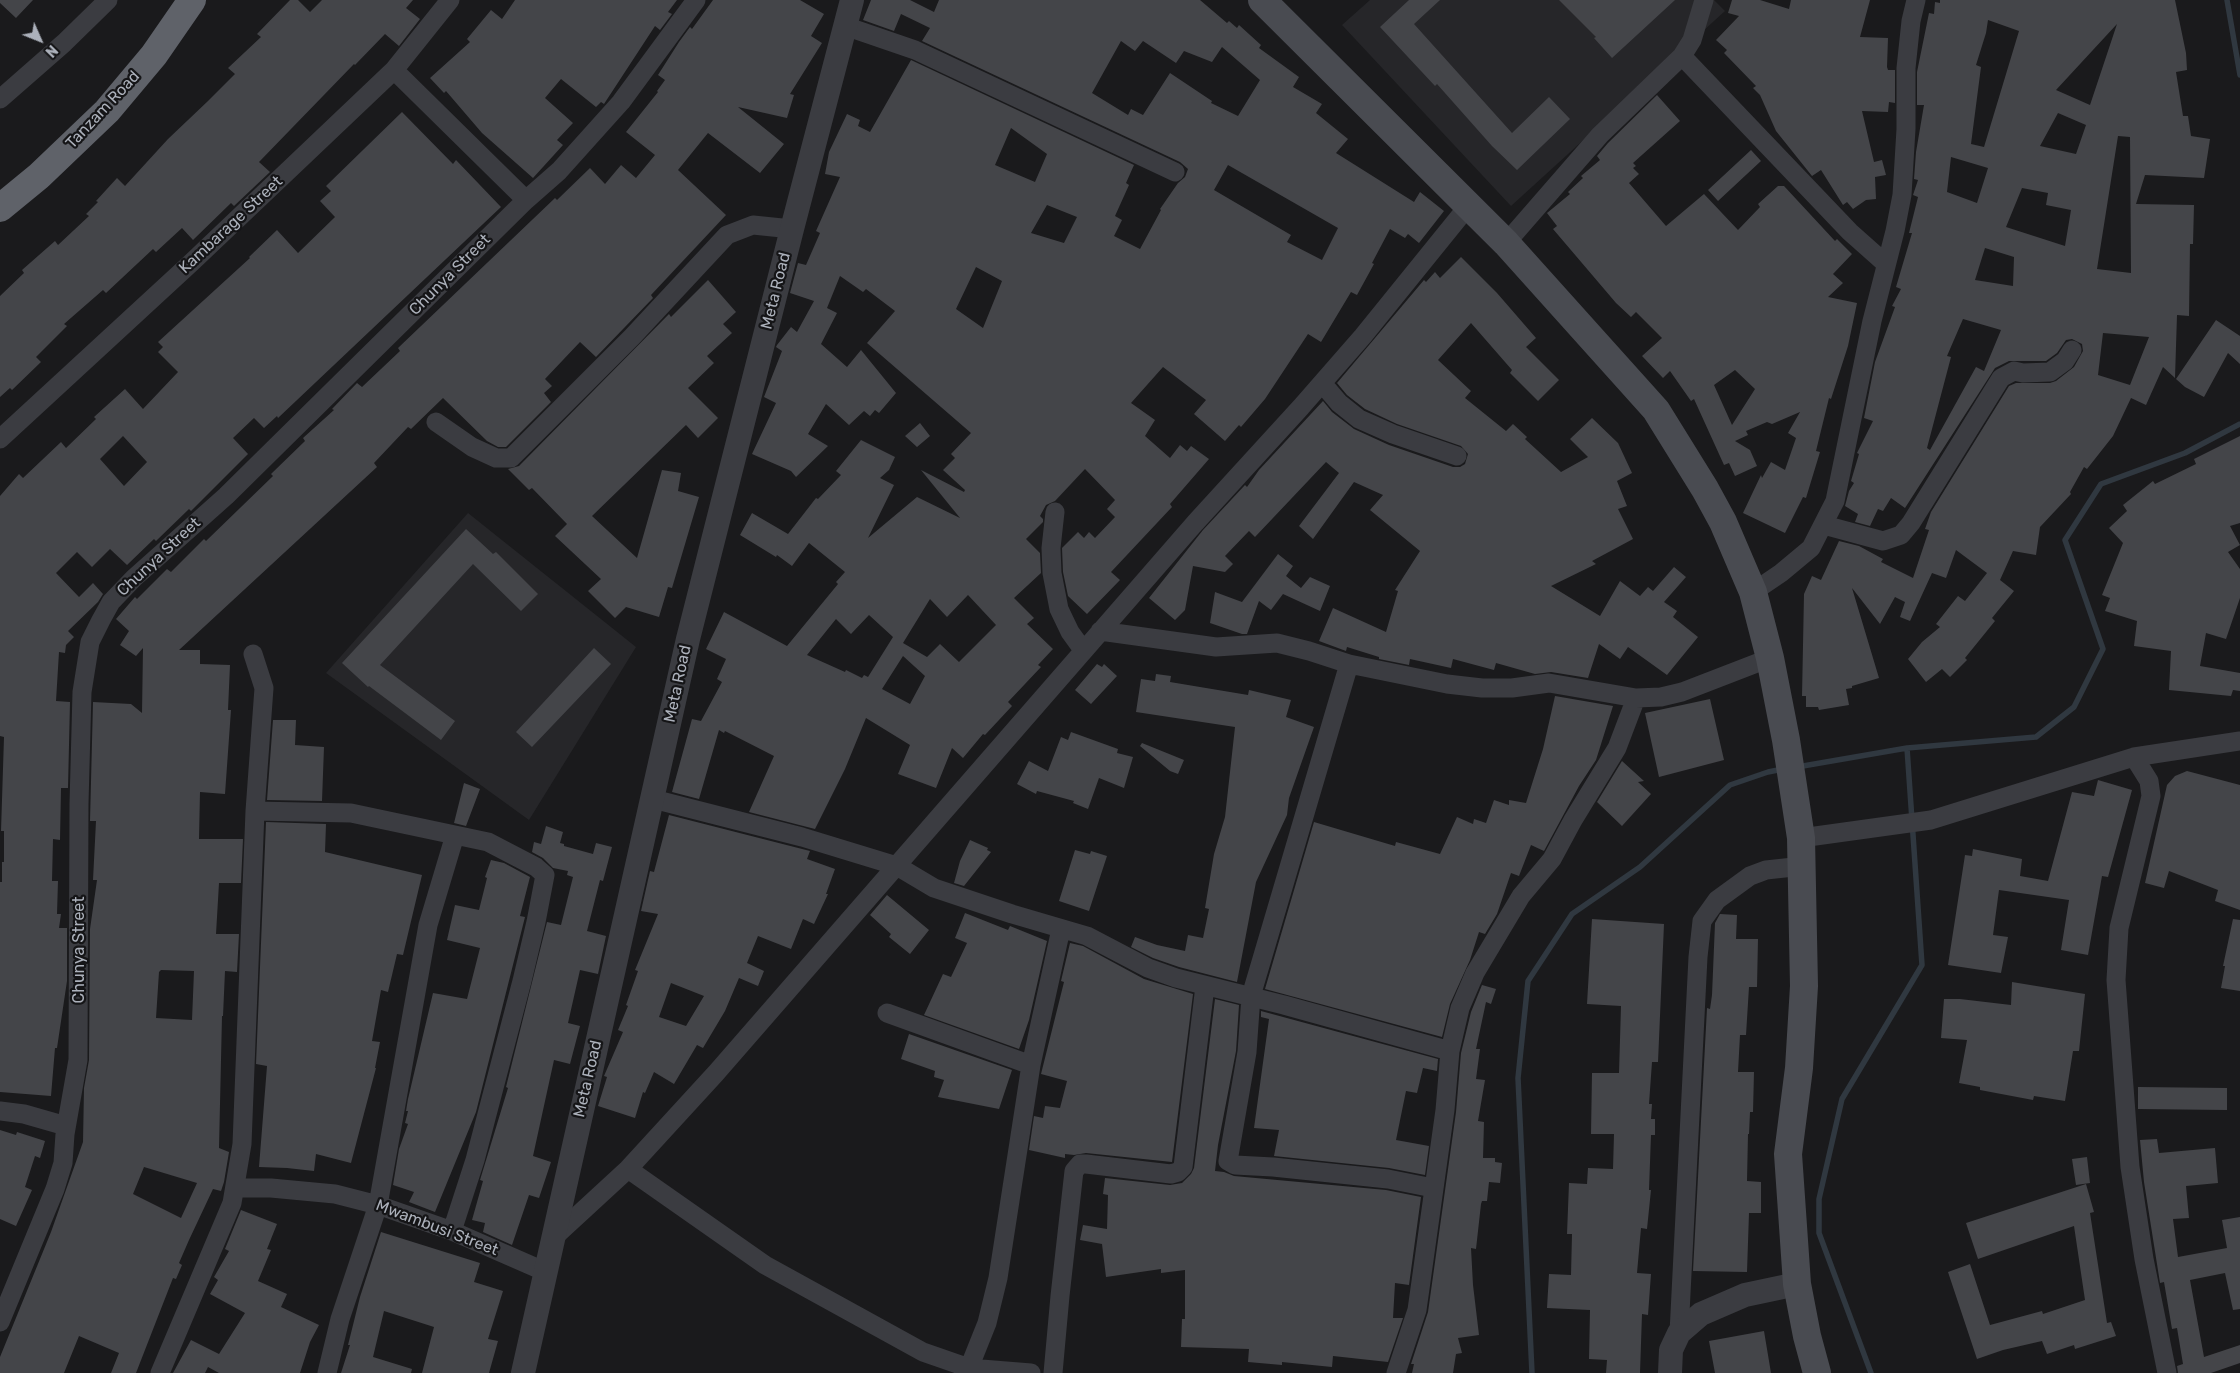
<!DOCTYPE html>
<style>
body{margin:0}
#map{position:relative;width:2240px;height:1373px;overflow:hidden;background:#1a1a1c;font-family:Rubik,sans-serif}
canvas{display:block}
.north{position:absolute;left:15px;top:15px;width:50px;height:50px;-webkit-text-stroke:4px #151517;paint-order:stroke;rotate:134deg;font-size:14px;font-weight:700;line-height:20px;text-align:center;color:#acb1bb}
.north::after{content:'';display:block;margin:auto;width:18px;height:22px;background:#acb1bb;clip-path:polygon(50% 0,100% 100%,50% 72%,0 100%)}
</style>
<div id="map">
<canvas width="2240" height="1373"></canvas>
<div class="north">N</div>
</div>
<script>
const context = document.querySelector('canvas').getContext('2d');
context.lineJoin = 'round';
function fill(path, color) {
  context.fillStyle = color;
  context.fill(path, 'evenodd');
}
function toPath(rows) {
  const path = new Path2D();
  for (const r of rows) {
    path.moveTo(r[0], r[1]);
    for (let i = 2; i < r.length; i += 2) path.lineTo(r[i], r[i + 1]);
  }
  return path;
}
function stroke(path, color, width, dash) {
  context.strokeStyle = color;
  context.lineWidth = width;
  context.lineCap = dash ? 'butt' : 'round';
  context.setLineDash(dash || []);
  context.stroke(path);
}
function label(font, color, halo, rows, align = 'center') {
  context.font = font + ' Rubik,sans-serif';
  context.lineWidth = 4.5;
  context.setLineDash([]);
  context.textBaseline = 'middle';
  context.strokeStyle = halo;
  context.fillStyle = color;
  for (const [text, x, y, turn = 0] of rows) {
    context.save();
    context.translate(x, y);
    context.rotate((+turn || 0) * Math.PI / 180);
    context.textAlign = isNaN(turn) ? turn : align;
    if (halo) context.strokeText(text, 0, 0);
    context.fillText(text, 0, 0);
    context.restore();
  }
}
fill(toPath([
 [1370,0,1714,0,1725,11,1511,206,1342,25],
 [468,513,636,647,529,820,326,673]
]), '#262629');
stroke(toPath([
 [2227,0,2240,75],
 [1797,767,1907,748,2036,737,2074,707,2103,649,2065,540,2101,484,2185,453,2240,424],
 [1532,1373,1518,1078,1528,981,1572,914,1640,867,1730,785,1768,772,1783,769],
 [1871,1373,1819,1233,1819,1199,1842,1099,1922,965,1907,748]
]), '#303840', 5.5);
fill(toPath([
 [0,0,33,0,16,18,0,3],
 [290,0,298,0,310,12,322,0,413,0,406,8,420,19,399,46,385,34,355,65,354,64,259,162,270,172,234,206,231,203,193,240,182,228,156,252,153,249,106,293,103,290,64,324,67,326,36,357,41,362,12,390,10,388,0,397,0,296,24,273,22,270,55,241,58,245,89,216,86,214,98,202,96,201,117,178,125,186,168,139,208,101,235,74,228,68,261,37,257,34],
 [515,0,677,0,668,12,672,14,660,30,655,26,604,104,601,102,596,107,561,79,545,98,573,123,557,140,563,145,533,178,482,133,446,91,444,93,430,78,470,42,467,39,491,10,502,19],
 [713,0,800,0,824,14,811,36,822,43,790,94,794,95,787,118,738,107,784,144,760,173,708,133,678,170,726,215,651,295,653,298,596,357,580,342,545,379,552,386,544,393,551,402,506,447,498,447,487,441,443,398,411,429,408,427,374,463,377,467,179,650,200,650,200,664,230,665,228,710,231,710,225,794,200,792,199,839,243,839,241,883,219,883,216,934,239,934,237,972,225,971,223,1016,222,1016,219,1148,229,1152,224,1182,221,1191,213,1189,189,1240,179,1263,182,1265,176,1279,173,1278,136,1373,111,1373,119,1353,79,1336,64,1373,0,1373,0,1357,51,1232,83,1142,84,1088,89,1060,90,929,97,880,93,880,96,821,90,821,93,702,131,704,142,713,143,648,136,656,120,645,129,631,116,619,135,597,137,599,167,569,171,572,204,539,206,541,273,476,271,474,305,441,303,438,334,410,332,409,357,383,362,387,400,351,398,348,555,198,557,200,590,168,605,184,621,165,636,178,655,155,626,132,658,92,657,91,665,80,658,75,679,42,690,27,692,29],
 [161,970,194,971,192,1020,156,1018,159,972],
 [144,1167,197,1183,181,1218,133,1194],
 [871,0,910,0,934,12,939,0,1200,0,1227,23,1229,21,1237,28,1239,25,1261,45,1259,48,1299,77,1293,87,1322,104,1316,113,1348,139,1336,153,1414,202,1420,192,1444,211,1419,243,1408,234,1405,238,1390,229,1372,263,1374,264,1357,295,1351,292,1321,342,1308,334,1265,399,1241,427,1239,425,1225,441,1194,414,1206,400,1163,367,1131,403,1155,420,1145,436,1170,458,1180,445,1187,451,1191,446,1209,459,1170,504,1172,507,1111,572,1120,580,1087,614,1068,596,1063,572,1062,548,1078,532,1084,538,1089,532,1095,538,1115,517,1107,509,1115,500,1085,469,1055,501,1046,505,1040,516,1043,519,1043,522,1026,539,1040,553,1041,573,1014,598,1034,618,1027,624,1053,649,1038,665,1041,667,1008,702,1012,706,985,735,983,734,963,758,952,748,936,788,898,774,910,745,866,718,845,769,815,829,749,812,774,756,725,731,724,733,719,730,699,799,672,792,692,719,701,721,722,682,717,679,726,659,706,649,724,612,787,646,838,584,836,582,845,572,809,543,792,566,777,555,776,557,740,535,752,513,788,534,816,498,818,499,841,475,836,471,861,440,895,457,889,470,880,478,894,485,868,538,917,497,960,518,921,470,964,492,965,490,943,470,955,458,951,454,971,433,867,343,895,311,866,289,863,292,840,276,827,308,837,313,821,344,847,367,861,350,896,393,879,413,875,410,870,416,864,411,849,425,826,404,808,434,828,446,796,477,791,471,752,454,776,403,764,397,782,351,776,347,777,345,791,327,797,332,814,301,790,293,798,263,806,265,820,233,816,231,840,177,825,174,829,152,847,114,860,120,858,126,870,132,911,60,1134,165,1126,183,1129,185,1115,216,1122,220,1114,236,1140,249,1161,210,1160,209,1178,183,1185,177,1188,169,1180,162,922,41,930,28,901,14,894,31,863,20],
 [1121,41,1135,51,1143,41,1176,63,1184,51,1212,62,1222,47,1260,80,1238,116,1211,103,1212,101,1170,73,1143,115,1131,109,1128,115,1092,93],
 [1011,128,1047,154,1035,182,995,165],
 [1228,165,1338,228,1322,260,1287,242,1291,235,1214,190],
 [1047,205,1077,217,1064,243,1031,233],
 [976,267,1002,281,983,328,956,309],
 [968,595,996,625,959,662,940,644,927,657,903,643,930,599,947,617],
 [869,615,893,637,868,677,864,675,862,678,846,670,845,672,807,655,836,619,851,634],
 [903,656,925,676,910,704,882,689],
 [1409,0,1440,0,1414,24,1512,133,1549,97,1570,119,1517,170,1492,146,1437,84,1435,86,1380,27],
 [1559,0,1675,0,1612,58,1594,38,1596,37],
 [1732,0,1760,0,1789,9,1791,0,1870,0,1860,37,1888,38,1887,67,1888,70,1895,70,1895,103,1889,102,1888,112,1862,111,1874,162,1882,160,1886,175,1875,177,1876,199,1866,200,1853,209,1847,202,1843,205,1821,170,1812,176,1776,131,1760,95,1753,88,1756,86,1724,53,1727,50,1716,40,1739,16,1728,13],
 [1940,0,2175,0,2186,53,2187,70,2176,72,2183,116,2188,116,2191,136,2210,139,2204,178,2145,175,2136,204,2194,205,2193,244,2190,244,2189,316,2177,315,2175,378,2163,367,2146,405,2131,398,2113,436,2087,469,2084,467,2070,492,2071,494,2040,527,2036,555,2013,551,2000,580,2014,591,1992,618,1995,621,1965,658,1967,660,1950,677,1942,669,1926,682,1908,659,1922,642,1940,627,1936,624,1958,596,1965,601,1987,573,1956,550,1946,578,1932,573,1910,621,1900,617,1905,602,1895,597,1880,624,1852,588,1879,678,1852,686,1852,688,1846,689,1849,705,1819,710,1818,707,1806,707,1806,696,1802,696,1804,594,1812,576,1821,580,1839,541,1859,546,1883,559,1881,562,1913,578,1929,530,1925,529,1931,512,2009,386,2016,383,2050,383,2056,381,2074,367,2083,351,2082,344,2072,339,2066,340,2057,353,2046,361,2009,361,1995,368,1905,508,1891,498,1883,511,1878,509,1870,526,1855,522,1858,514,1845,506,1849,491,1854,483,1851,481,1859,454,1857,453,1873,421,1864,418,1875,362,1895,307,1892,306,1901,289,1896,287,1912,233,1909,233,1918,197,1913,195,1918,180,1914,179,1916,152,1924,105,1917,105,1917,72,1929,13,1934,14,1935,2,1940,3],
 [1988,20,2019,31,1984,147,1971,144,1981,67,1976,65,1986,33],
 [2117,24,2090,105,2056,90],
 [2058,113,2086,125,2076,154,2040,146],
 [2118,136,2130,137,2131,273,2097,269],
 [1951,157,1988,168,1977,203,1947,192],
 [2022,188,2048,193,2046,205,2071,210,2065,246,2006,227],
 [1985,248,2014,257,2013,286,1975,280],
 [1963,319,2001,330,1984,371,1976,367,1930,450,1927,448,1951,357,1947,356],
 [2103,333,2149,337,2130,385,2098,375],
 [1657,95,1680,121,1633,163,1636,166,1633,168,1639,174,1629,183,1666,226,1704,194,1738,230,1760,207,1758,204,1778,186,1784,186,1835,241,1837,239,1852,254,1833,274,1843,283,1828,297,1857,303,1848,346,1831,399,1829,398,1816,451,1820,452,1806,498,1803,497,1785,533,1743,513,1761,475,1762,478,1771,462,1785,470,1796,438,1788,433,1800,412,1772,424,1767,422,1746,431,1748,435,1735,441,1750,450,1757,466,1735,476,1729,463,1724,465,1694,399,1691,401,1670,371,1663,378,1642,356,1662,338,1636,312,1631,317,1616,303,1553,229,1557,226,1547,213,1570,194,1568,192,1583,178,1581,176,1600,160,1597,156,1608,143],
 [1735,370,1755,389,1732,425,1714,385],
 [402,112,453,164,456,160,501,207,278,418,277,416,264,428,254,418,233,438,248,454,191,511,189,509,156,541,154,539,127,565,110,549,92,567,77,552,56,573,79,597,93,583,103,594,98,602,68,631,74,637,66,645,65,653,59,652,56,701,70,702,68,788,61,788,60,840,53,839,52,881,58,881,57,914,61,914,59,928,67,928,67,981,57,1048,55,1048,51,1096,0,1092,0,882,2,882,2,862,4,862,4,831,1,831,4,737,0,736,0,496,19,474,23,478,61,442,66,448,96,419,94,417,125,389,143,409,178,372,158,352,163,347,158,342,250,258,249,257,277,230,298,253,335,217,320,201,331,191,326,186],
 [123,436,147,462,124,486,100,459],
 [1751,150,1761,161,1718,201,1708,190],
 [1461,257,1497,293,1536,338,1526,347,1559,380,1538,401,1510,373,1512,370,1471,323,1438,360,1471,391,1465,398,1506,431,1513,424,1527,437,1525,439,1561,472,1588,457,1570,439,1592,418,1618,443,1632,473,1617,481,1627,506,1618,509,1633,539,1592,561,1596,564,1551,586,1600,616,1620,581,1640,596,1648,587,1653,591,1674,567,1686,577,1664,602,1677,611,1673,617,1698,637,1667,675,1628,647,1620,659,1599,644,1588,678,1551,672,1535,674,1496,663,1494,670,1453,659,1451,668,1410,659,1409,665,1379,659,1379,657,1347,647,1346,651,1319,641,1333,608,1386,632,1398,591,1395,590,1420,551,1370,510,1383,495,1354,482,1313,539,1299,526,1339,473,1326,462,1255,537,1249,531,1225,556,1233,564,1225,572,1193,566,1185,610,1175,620,1149,598,1203,530,1245,485,1247,487,1259,470,1323,401,1332,412,1354,429,1389,445,1453,467,1460,467,1465,464,1468,454,1461,446,1397,424,1365,409,1347,395,1337,383,1424,280,1426,282,1435,272,1440,278],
 [708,280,736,312,723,324,732,333,707,356,714,363,688,388,718,418,698,438,686,425,592,516,637,558,662,470,681,473,678,491,699,497,672,588,668,587,659,617,626,607,615,618,588,591,601,579,555,536,567,524,532,488,529,490,508,469,519,466,669,314,671,317],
 [2216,320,2240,336,2240,364,2228,353,2204,397,2185,387,2176,379],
 [920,423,930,436,917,447,905,436],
 [2240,436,2240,523,2230,526,2240,545,2228,552,2240,569,2240,598,2226,639,2206,633,2200,666,2240,673,2240,691,2233,690,2231,696,2169,690,2171,651,2134,646,2137,621,2105,611,2110,598,2102,595,2123,543,2109,528,2127,511,2123,505,2153,481,2155,484,2196,464,2194,459],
 [466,529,493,554,496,552,538,594,521,611,473,564,380,665,455,721,441,740,369,686,368,687,342,663],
 [1278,554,1293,566,1286,576,1301,588,1310,577,1330,586,1320,611,1283,594,1271,610,1259,601,1247,634,1242,634,1210,623,1215,592,1242,602],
 [594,648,611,664,532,747,516,732],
 [1097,664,1102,667,1104,664,1117,676,1091,704,1075,690],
 [1156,674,1171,676,1170,682,1248,695,1249,690,1291,700,1286,717,1314,727,1289,798,1287,815,1256,882,1237,982,1179,967,1153,958,1131,947,1135,937,1157,945,1185,951,1188,935,1203,938,1209,909,1205,908,1214,854,1225,817,1235,727,1136,712,1141,679,1155,681],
 [1555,696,1613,706,1596,760,1579,786,1544,851,1531,845,1519,876,1511,873,1497,914,1485,934,1479,932,1470,960,1450,1004,1442,1037,1265,989,1314,822,1395,846,1396,842,1440,854,1457,817,1473,824,1474,819,1486,823,1494,800,1509,805,1509,800,1526,803,1543,749],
 [1710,699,1724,760,1659,777,1645,713],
 [273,720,296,720,295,745,324,747,322,801,267,800],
 [1071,732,1118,749,1117,753,1133,757,1124,788,1099,778,1088,809,1073,803,1074,801,1037,791,1036,794,1017,784,1029,761,1048,771,1061,737,1068,740],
 [1142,743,1184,760,1178,774,1170,771,1140,746],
 [1622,761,1644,781,1638,782,1651,794,1622,826,1597,802],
 [2187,771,2240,785,2240,910,2215,901,2218,890,2169,871,2164,888,2145,883,2167,785,2175,776],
 [2098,780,2132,790,2108,877,2102,876,2088,955,2061,950,2069,900,1999,890,1993,935,2008,937,2001,973,1948,965,1965,855,1972,856,1973,849,2022,859,2020,876,2048,881,2072,792,2094,796],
 [464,783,480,789,466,826,454,823],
 [669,815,810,851,807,859,835,869,826,894,828,894,814,924,803,919,791,949,758,936,747,963,764,971,758,986,739,978,725,1011,703,1048,697,1045,674,1084,654,1072,645,1093,643,1092,635,1118,598,1106,607,1077,604,1076,623,1032,618,1030,628,1006,626,1005,638,971,635,970,658,914,641,911,650,871,654,872],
 [671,983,704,996,686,1026,659,1017],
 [266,822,326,824,325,852,422,875,403,955,397,954,388,992,381,990,372,1041,380,1042,375,1068,376,1068,351,1163,316,1154,314,1171,287,1168,259,1167,267,1066,256,1064],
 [546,826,563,832,560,843,564,844,564,846,593,854,596,843,612,847,603,881,600,880,587,931,606,936,598,974,580,970,568,1023,580,1026,570,1064,554,1060,533,1156,551,1162,539,1198,529,1195,512,1245,483,1232,485,1223,472,1220,483,1181,480,1180,508,1088,506,1087,547,922,561,925,573,877,567,875,568,871,553,868,543,858,532,852,534,842,541,844],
 [970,840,988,848,987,850,991,852,964,886,954,883,960,861],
 [1075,850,1090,854,1091,851,1107,856,1089,911,1059,901],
 [491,860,504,863,530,877,520,916,525,917,476,1112,435,1212,409,1202,414,1192,393,1185,399,1149,408,1124,405,1123,408,1111,406,1111,408,1099,433,993,467,999,480,948,447,940,455,905,479,910,487,878,485,877],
 [887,895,929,930,910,954,889,937,891,934,870,915],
 [965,913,1008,930,1010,926,1047,941,1029,1020,1019,1049,924,1015,943,974,951,977,967,943,955,938],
 [1720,914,1737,915,1736,939,1758,939,1757,987,1749,987,1746,1035,1740,1035,1738,1072,1754,1072,1753,1112,1750,1112,1749,1134,1748,1134,1747,1181,1761,1182,1761,1213,1749,1213,1747,1272,1693,1271,1707,1008,1710,1009,1712,995,1715,923],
 [1592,919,1664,924,1658,1062,1652,1062,1649,1104,1652,1104,1651,1119,1655,1119,1655,1135,1651,1135,1649,1190,1651,1190,1647,1229,1641,1228,1637,1273,1651,1274,1648,1315,1642,1314,1640,1373,1606,1373,1607,1360,1589,1359,1590,1310,1547,1308,1549,1274,1571,1275,1572,1234,1567,1234,1569,1183,1587,1184,1588,1168,1613,1169,1614,1134,1591,1134,1592,1073,1619,1073,1621,1006,1587,1004],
 [2233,919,2240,920,2240,991,2221,988,2225,966,2223,966],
 [1070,943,1083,946,1144,979,1193,994,1172,1162,1086,1153,1074,1155,1065,1154,1065,1158,1029,1150,1034,1116,1043,1118,1045,1106,1060,1108,1067,1081,1041,1074,1064,982,1061,981],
 [2012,982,2085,994,2079,1051,2073,1051,2065,1101,2034,1096,2033,1100,1980,1090,1980,1087,1959,1083,1967,1040,1941,1038,1944,999,1960,999,2011,1005],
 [1482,985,1496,989,1491,1004,1486,1002,1476,1049,1480,1049,1476,1079,1485,1080,1478,1121,1484,1122,1483,1158,1495,1158,1495,1162,1502,1163,1500,1183,1489,1182,1487,1201,1482,1201,1481,1204,1476,1249,1471,1248,1473,1285,1479,1335,1458,1338,1462,1353,1456,1354,1453,1373,1412,1373,1414,1364,1411,1364,1428,1312,1456,1112,1461,1053,1471,1012],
 [1215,999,1239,1005,1236,1051,1218,1145,1215,1171,1224,1172,1234,1176,1386,1190,1421,1197,1409,1285,1395,1283,1393,1318,1403,1318,1388,1362,1333,1356,1332,1367,1282,1362,1282,1365,1248,1362,1249,1349,1181,1347,1182,1319,1185,1319,1185,1270,1161,1273,1161,1269,1106,1277,1102,1244,1080,1240,1083,1225,1107,1229,1108,1195,1103,1194,1105,1178,1170,1185,1182,1183,1191,1174,1194,1168],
 [1261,1011,1438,1059,1437,1071,1423,1068,1417,1093,1406,1091,1396,1140,1429,1146,1425,1175,1389,1168,1274,1156,1279,1130,1254,1128,1269,1019,1261,1017],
 [909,1034,1012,1070,999,1109,938,1097,944,1080,934,1077,935,1071,901,1059],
 [2138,1087,2227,1088,2227,1110,2138,1109],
 [0,1130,16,1135,17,1132,45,1141,40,1158,35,1156,25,1187,32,1190,16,1226,0,1219],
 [2157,1139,2159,1153,2215,1148,2218,1183,2186,1186,2189,1218,2173,1219,2178,1257,2227,1248,2222,1220,2240,1217,2240,1309,2233,1310,2225,1273,2190,1280,2204,1357,2240,1345,2240,1363,2211,1373,2178,1373,2177,1366,2183,1364,2177,1328,2172,1329,2164,1282,2160,1283,2144,1182,2140,1140],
 [2087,1157,2090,1183,2076,1185,2072,1159],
 [2086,1184,2094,1212,2090,1213,2107,1323,2111,1322,2116,1336,2075,1349,2074,1345,2047,1354,2042,1341,2003,1350,1977,1359,1948,1272,1970,1264,1990,1325,2042,1311,2043,1314,2085,1300,2074,1226,1978,1259,1966,1223],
 [241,1210,277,1224,267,1249,271,1250,258,1281,287,1294,281,1307,319,1325,310,1342,300,1373,219,1373,208,1367,205,1373,173,1373,191,1340,219,1354,245,1313,210,1294,218,1280,214,1277,229,1251,225,1249],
 [381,1232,480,1263,474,1282,503,1291,488,1339,498,1341,489,1373,422,1373,434,1327,384,1311,373,1357,412,1369,411,1373,341,1373,350,1345,348,1345,360,1297],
 [1764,1331,1771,1373,1715,1373,1709,1341]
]), '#444549');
stroke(toPath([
 [845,26,915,50,1175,172],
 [1682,56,1850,232,1886,264],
 [394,70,526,200],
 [0,99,64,43,108,0],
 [1506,243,1600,135,1682,56,1692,40,1704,0],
 [1322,383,1339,403,1359,419,1393,434,1457,456],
 [436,422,472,447,496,458,511,458,632,337,727,235,753,225,792,229],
 [0,439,192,262,394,70,450,0],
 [1055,512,1051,548,1052,573,1059,609,1070,632,1083,650],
 [1824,525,1883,541,1901,535,1911,523,2001,378,2014,371,2023,373,2050,372,2065,361,2072,350],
 [1753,592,1781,573,1811,548,1835,501,1872,321,1895,231,1902,195,1906,129,1906,68,1911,21,1916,0],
 [1100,631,1216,647,1277,643,1309,651,1349,664,1447,684,1482,688,1512,688,1549,683,1636,698,1661,697,1682,692,1770,658],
 [1349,664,1251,996,1247,1052,1228,1161,1235,1165,1273,1167,1388,1179,1433,1188],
 [2134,757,2149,781,2151,796,2119,928,2116,980,2130,1167,2144,1259,2167,1373],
 [653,799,802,837,897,866,934,888,1012,914,1087,936,1148,968,1176,978,1284,1005,1450,1051],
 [255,811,351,813,488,842,536,867,545,875,536,922,522,981,475,1160,452,1231],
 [1801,838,1931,820,2134,757,2240,741],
 [887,1013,1031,1065],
 [0,1111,24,1114,66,1126],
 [628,1169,765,1265,923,1352,969,1368,1031,1373],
 [235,1188,271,1188,335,1194,378,1205,452,1231,546,1272],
 [552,1239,628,1169,716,1073,1195,523,1301,407,1363,336,1469,205],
 [0,1322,55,1189,63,1163,65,1134,78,1060,79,804,82,692,90,642,101,620,111,602,134,578,226,496,526,200,559,171,621,102,696,0],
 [1679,1333,1698,957,1702,921,1717,900,1750,876,1766,870,1803,866],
 [969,1368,987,1323,998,1278,1031,1065,1061,929],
 [160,1373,232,1203,242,1144,255,811,264,688,253,654],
 [327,1373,340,1319,378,1205,428,925,455,835],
 [1053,1373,1060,1296,1074,1171,1080,1164,1086,1164,1171,1174,1178,1172,1183,1167,1205,986],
 [1396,1373,1417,1310,1445,1110,1450,1051,1460,1008,1475,973,1521,896,1552,859,1573,820,1617,748,1636,698]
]), '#3b3c41', 19);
stroke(toPath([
 [523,1373,688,639,792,229,852,0],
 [1670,1373,1671,1350,1679,1333,1701,1314,1745,1295,1797,1284]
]), '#3b3c41', 24);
stroke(toPath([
 [1262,0,1506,243,1656,410,1705,489,1723,522,1753,592,1770,658,1786,740,1801,838,1804,986,1799,1068,1788,1154,1797,1284,1807,1336,1817,1373]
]), '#494b51', 28);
stroke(toPath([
 [0,208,39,176,107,111,154,55,192,0]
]), '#5f6269', 28);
label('16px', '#acb1bb', '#151517', [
 ["Tanzam Road",103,110,-47],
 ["Kambarage Street",231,225,-43],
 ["Chunya Street",450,275,-45],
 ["Meta Road",776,291,-76],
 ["Chunya Street",159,557,-43],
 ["Meta Road",678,684,-78],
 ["Chunya Street",79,950,-90],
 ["Meta Road",588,1079,-77],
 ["Mwambusi Street",437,1228,21]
]);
</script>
